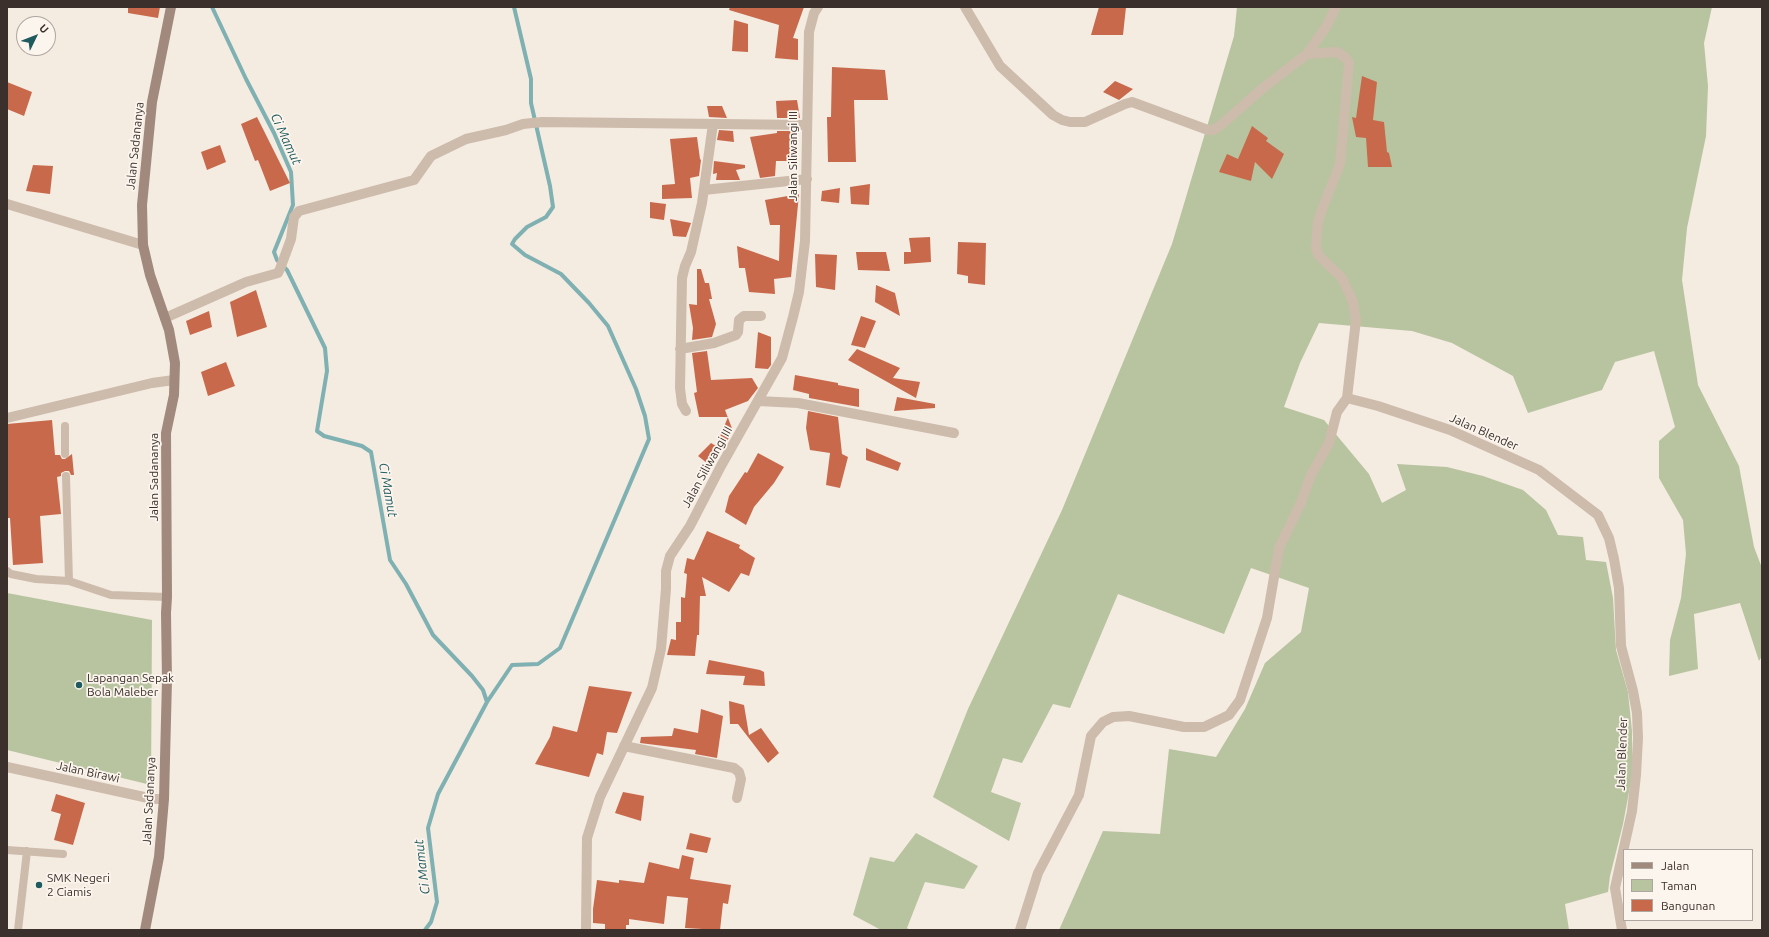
<!DOCTYPE html>
<style>
body{margin:0}
#map{position:relative;width:1769px;height:937px;overflow:hidden;background:#f4ebe1;font-family:Ubuntu,sans-serif}
canvas{display:block}
.frame{position:absolute;inset:0;border:8px solid #3b302b;pointer-events:none}
.legend{position:absolute;left:1623px;top:849px;width:130px;height:72px;box-sizing:border-box;background:#fbf5ee;border:1px solid #aea6a0;margin:0;padding:5px 7px;list-style:none;font-size:12px;color:#3b302b}
.legend li{display:flex;align-items:center;gap:8px;height:20px}
.legend b{width:20px;border:1px solid #aea6a0}
.north{position:absolute;left:16px;top:16px;width:40px;height:40px;box-sizing:border-box;background:#fbf5ee;border:1px solid #aea6a0;border-radius:50%;rotate:47deg;font-size:11px;font-weight:700;line-height:16px;text-align:center;color:#3b302b}
.north::after{content:'';display:block;margin:auto;width:14px;height:18px;background:#1f5a5e;clip-path:polygon(50% 0,100% 100%,50% 72%,0 100%)}
</style>
<div id="map">
<canvas width="1769" height="937"></canvas>
<div class="frame"></div>
<ul class="legend">
<li><b style="height:5px;background:#a18a7d"></b>Jalan</li>
<li><b style="height:11px;background:#b8c4a0"></b>Taman</li>
<li><b style="height:11px;background:#c8694b"></b>Bangunan</li>
</ul>
<div class="north">U</div>
</div>
<script>
const context = document.querySelector('canvas').getContext('2d');
context.lineJoin = 'round';
function fill(path, color) {
  context.fillStyle = color;
  context.fill(path, 'evenodd');
}
function toPath(rows) {
  const path = new Path2D();
  for (const r of rows) {
    path.moveTo(r[0], r[1]);
    for (let i = 2; i < r.length; i += 2) path.lineTo(r[i], r[i + 1]);
  }
  return path;
}
function stroke(path, color, width, dash) {
  context.strokeStyle = color;
  context.lineWidth = width;
  context.lineCap = dash ? 'butt' : 'round';
  context.setLineDash(dash || []);
  context.stroke(path);
}
function label(font, color, halo, rows, align = 'center') {
  context.font = font + ' Ubuntu,sans-serif';
  context.lineWidth = 3.5;
  context.setLineDash([]);
  context.textBaseline = 'middle';
  context.strokeStyle = halo;
  context.fillStyle = color;
  for (const [text, x, y, turn = 0] of rows) {
    context.save();
    context.translate(x, y);
    context.rotate((+turn || 0) * Math.PI / 180);
    context.textAlign = isNaN(turn) ? turn : align;
    if (halo) context.strokeText(text, 0, 0);
    context.fillText(text, 0, 0);
    context.restore();
  }
}
fill(toPath([
 [1237,7,1712,7,1704,43,1708,86,1706,136,1687,228,1682,280,1698,385,1739,466,1754,547,1762,568,1762,656,1759,661,1740,603,1694,614,1698,669,1669,676,1670,640,1681,598,1686,554,1683,520,1659,478,1659,441,1675,427,1654,351,1615,362,1602,390,1528,413,1513,376,1452,343,1412,331,1319,323,1300,363,1284,407,1324,420,1369,474,1382,503,1406,490,1397,464,1447,467,1483,476,1523,490,1546,510,1558,535,1583,537,1586,560,1606,562,1613,598,1616,650,1628,692,1632,731,1632,776,1623,824,1610,876,1608,892,1565,904,1569,930,1059,930,1103,831,1160,834,1169,749,1216,757,1245,709,1265,663,1301,632,1309,588,1251,568,1224,634,1118,594,1070,708,1053,704,1022,763,1003,758,991,792,1021,803,1009,841,933,797,968,709,1062,510,1172,244,1234,36],
 [7,593,152,620,151,785,7,750],
 [916,833,978,866,964,889,925,882,907,928,910,930,881,930,853,915,870,857,894,862]
]), '#b8c4a0');
stroke(toPath([
 [212,7,246,79,274,133,291,172,293,205,274,252,277,260,287,270,325,348,327,371,317,431,324,436,362,446,371,452,390,560,406,584,433,635,472,676,483,690,487,702,438,794,428,828,437,902,431,922,425,930],
 [487,702,512,665,538,664,560,648,649,439,645,416,636,389,608,326,589,303,561,274,525,255,512,244,515,239,527,227,546,217,553,207,550,186,531,103,531,79,514,7]
]), '#7fb0b2', 4);
fill(toPath([
 [128,7,160,7,158,18,128,13],
 [730,7,804,7,793,38,798,39,798,60,775,58,779,25,729,10],
 [1099,7,1126,7,1123,35,1091,35],
 [734,20,748,24,748,52,732,51],
 [832,67,885,70,888,100,854,100,856,162,828,162,827,117,831,117],
 [1362,76,1377,82,1373,120,1384,122,1387,152,1389,153,1392,167,1368,167,1366,138,1356,137,1352,117,1356,118],
 [1115,81,1133,89,1119,100,1103,92],
 [7,82,32,92,24,116,7,109],
 [797,100,800,118,777,118,776,101],
 [707,106,722,106,727,118,709,117],
 [257,117,290,183,270,191,258,160,255,161,241,124],
 [1252,126,1268,138,1266,141,1284,154,1272,179,1255,162,1251,181,1219,172,1227,154,1238,159],
 [719,130,733,131,734,142,717,140],
 [777,131,798,131,792,161,776,161,775,176,760,178,750,137,777,133],
 [697,137,700,159,701,160,699,176,690,178,692,198,662,199,662,185,675,184,670,139],
 [220,145,226,162,207,170,201,152],
 [714,161,745,165,745,168,736,170,740,180,716,180,717,173,713,174],
 [33,165,53,166,50,194,26,191],
 [870,184,869,205,851,204,850,187],
 [840,188,839,203,821,201,822,191],
 [799,194,791,277,774,279,775,294,749,292,745,268,739,268,737,246,779,261,780,225,770,225,765,200],
 [650,202,666,204,664,220,650,218],
 [670,219,691,223,686,237,673,236],
 [930,237,931,262,904,264,904,252,911,252,909,238],
 [958,242,986,243,985,285,968,283,968,276,957,274],
 [856,252,886,252,890,271,858,270],
 [815,254,837,255,835,290,816,287],
 [697,269,701,269,705,283,709,283,712,299,709,299,716,324,712,337,692,340,693,328,689,304,697,305],
 [876,285,895,293,900,316,875,302],
 [256,290,267,327,237,337,230,302],
 [209,311,212,327,190,335,186,321],
 [861,316,876,321,865,348,851,345],
 [758,332,771,337,771,365,768,369,755,368],
 [857,349,900,368,893,378,920,382,916,398,848,360],
 [707,351,711,380,752,378,758,388,748,401,725,410,733,431,712,467,698,456,711,443,716,446,728,417,699,417,694,393,697,392,692,353],
 [226,362,235,386,208,396,201,372],
 [795,375,838,383,838,385,859,389,859,407,809,398,809,394,793,390],
 [897,397,935,404,935,408,894,411],
 [808,411,838,417,842,454,848,457,840,488,826,485,830,453,810,450,806,428],
 [52,420,55,455,60,455,62,459,65,459,72,454,74,475,71,475,69,471,65,471,61,473,61,476,57,477,61,514,40,516,43,563,13,565,10,518,7,518,7,424],
 [866,448,901,463,898,471,866,460],
 [758,453,784,467,774,483,754,507,746,525,725,512,729,496,745,472,747,473],
 [707,531,740,545,739,548,755,558,749,576,741,573,729,592,702,577,706,596,700,596,699,635,697,635,695,656,667,655,671,639,676,640,676,622,681,622,681,597,685,598,687,574,684,573,687,558,694,560],
 [709,660,760,670,764,672,765,686,743,685,745,676,706,674],
 [589,686,632,692,617,733,607,732,603,755,597,753,589,777,535,764,550,737,553,726,577,732],
 [729,701,744,705,749,735,761,728,779,753,768,763,738,724,730,724],
 [701,709,723,716,717,758,695,754,696,750,640,743,641,737,672,736,674,728,698,733],
 [623,792,644,796,641,821,615,813],
 [56,794,85,803,73,845,54,840,61,814,51,811],
 [690,833,711,838,707,853,686,849],
 [682,855,694,858,690,879,731,885,728,904,723,903,720,930,685,928,688,898,667,896,664,924,629,919,629,925,626,925,626,930,605,930,605,924,593,923,593,909,597,880,619,883,619,880,644,883,649,862,679,869]
]), '#c8694b');
stroke(toPath([
 [65,454,65,426],
 [66,476,69,581,111,595,167,597],
 [7,571,11,574,36,579,69,581],
 [7,850,63,854],
 [18,930,27,851]
]), '#cdbbac', 8);
stroke(toPath([
 [965,7,1000,66,1053,115,1062,120,1070,122,1085,122,1125,104,1132,102,1208,130,1213,130,1221,125,1263,88,1307,54,1326,27,1336,7],
 [1307,54,1337,52,1346,58,1349,63,1340,164,1321,212,1318,222,1316,247,1318,255,1342,278,1353,302,1356,320,1347,398],
 [704,190,807,179],
 [7,204,143,245],
 [165,318,246,282,278,273,280,269,291,239,294,217,299,211,414,180,431,156,466,139,506,130,523,124,542,122,807,125],
 [680,349,714,343,736,335,738,332,739,320,744,316,761,316],
 [758,401,798,403,954,433],
 [686,411,682,404,680,388,682,278,685,266,691,252,702,203,713,124],
 [7,418,152,383,174,380],
 [624,746,734,768,739,772,741,779,737,798],
 [7,767,153,799,164,799],
 [586,930,587,838,600,797,652,688,661,649,666,589,666,571,670,556,690,526,721,466,782,358,793,317,799,292,805,241,809,32,814,13,818,7],
 [1020,930,1038,873,1079,795,1091,736,1103,722,1113,717,1129,716,1184,727,1204,727,1229,715,1240,700,1267,618,1279,548,1300,505,1311,475,1329,443,1337,412,1347,398,1378,406,1450,430,1539,470,1598,515,1609,538,1614,559,1619,588,1621,646,1633,691,1637,713,1638,738,1636,775,1632,811,1615,888,1622,930]
]), '#cdbbac', 10);
stroke(toPath([
 [145,930,159,857,164,799,167,680,166,613,167,597,166,433,174,395,175,363,169,330,150,275,143,245,142,205,152,102,171,7]
]), '#a18a7d', 10);
for (const [x, y, r, color] of [
 [79,685,4,"#1f5a5e"],
 [39,885,4,"#1f5a5e"]
]) {
  const dot = new Path2D();
  dot.arc(x, y, r, 0, 2 * Math.PI);
  context.fillStyle = color;
  context.fill(dot);
  stroke(dot, '#fbf5ee', 1.5);
}
label('12px', '#3b302b', '#fbf5ee', [
 ["Jalan Sadananya",135,146,-84],
 ["Jalan Siliwangi III",793,156,-90],
 ["Jalan Blender",1484,432,24],
 ["Jalan Siliwangi III",707,467,-61],
 ["Jalan Sadananya",154,477,-90],
 ["Jalan Blender",1622,754,-88],
 ["Jalan Birawi",88,772,12],
 ["Jalan Sadananya",149,801,-87]
]);
label('12px', '#3b302b', '#fbf5ee', [
 ["Lapangan Sepak",87,678],
 ["Bola Maleber",87,692],
 ["SMK Negeri",47,878],
 ["2 Ciamis",47,892]
], 'left');
label('italic 13px', '#1f5a5e', '#fbf5ee', [
 ["Ci Mamut",286,139,65],
 ["Ci Mamut",388,490,80],
 ["Ci Mamut",422,867,-97]
]);
</script>
